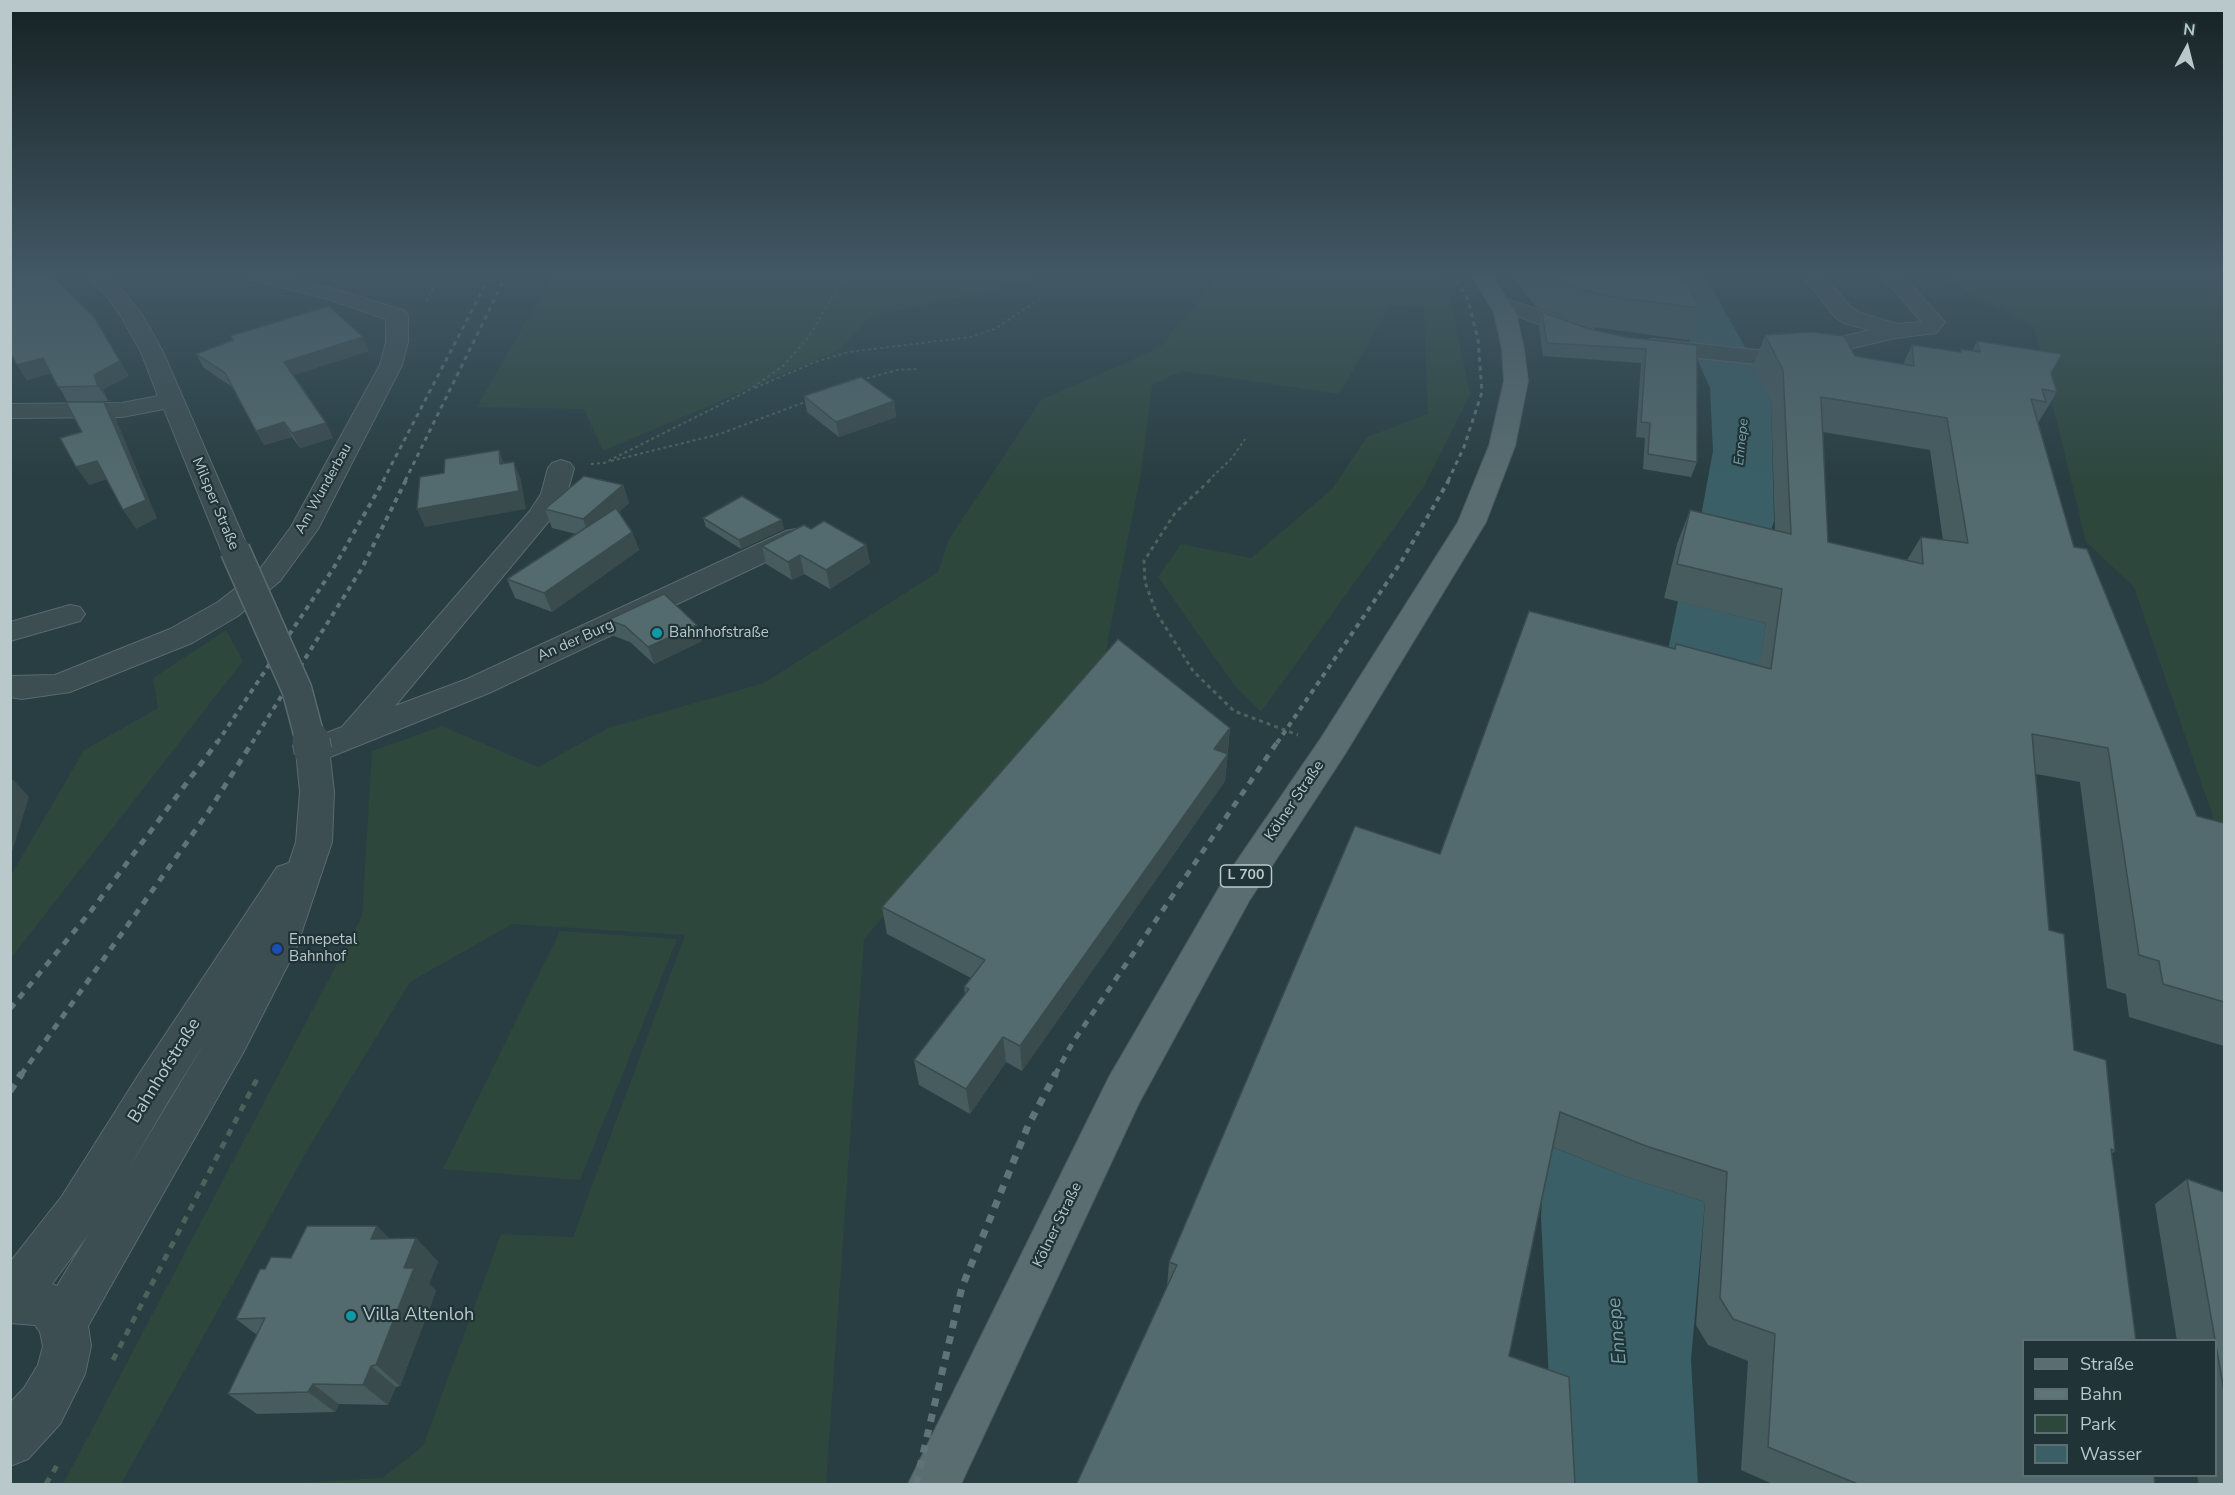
<!DOCTYPE html>
<meta charset="utf-8">
<style>
body{margin:0}
#map{position:relative;width:2235px;height:1495px;overflow:hidden;background:#283e42;font-family:"Nunito Sans",sans-serif}
canvas{display:block}
.frame{position:absolute;inset:0;border:12px solid #b9c8cb;pointer-events:none}
.legend{position:absolute;left:2022px;top:1339px;width:195px;height:138px;box-sizing:border-box;background:#203337;border:2px solid #5d6f72;margin:0;padding:8px 10px;list-style:none;font-size:18px;color:#b9c8cb}
.legend li{display:flex;align-items:center;gap:12px;height:30px}
.legend b{width:30px;border:2px solid #5d6f72}
.north{position:absolute;left:2157px;top:18px;width:60px;height:60px;-webkit-text-stroke:4px #203337;paint-order:stroke;rotate:7deg;font-size:16px;font-weight:700;line-height:24px;text-align:center;color:#b9c8cb}
.north::after{content:'';display:block;margin:auto;width:21px;height:27px;background:#b9c8cb;clip-path:polygon(50% 0,100% 100%,50% 72%,0 100%)}
</style>
<div id="map">
<canvas width="2235" height="1495"></canvas>
<div class="frame"></div>
<ul class="legend">
<li><b style="height:8px;background:#5a6e71"></b>Straße</li>
<li><b style="height:8px;background:#5e7478"></b>Bahn</li>
<li><b style="height:16px;background:#2d473d"></b>Park</li>
<li><b style="height:16px;background:#3a5f66"></b>Wasser</li>
</ul>
<div class="north">N</div>
</div>
<script>
const context = document.querySelector('canvas').getContext('2d');
context.lineJoin = 'round';
function fill(path, color) {
  context.fillStyle = color;
  context.fill(path, 'evenodd');
}
function toPath(rows) {
  const path = new Path2D();
  for (const r of rows) {
    path.moveTo(r[0], r[1]);
    for (let i = 2; i < r.length; i += 2) path.lineTo(r[i], r[i + 1]);
  }
  return path;
}
function stroke(path, color, width, dash) {
  context.strokeStyle = color;
  context.lineWidth = width;
  context.lineCap = dash ? 'butt' : 'round';
  context.setLineDash(dash || []);
  context.stroke(path);
}
function label(font, color, halo, rows, align = 'center') {
  context.font = font + ' "Nunito Sans",sans-serif';
  context.lineWidth = 4.5;
  context.setLineDash([]);
  context.textBaseline = 'middle';
  context.strokeStyle = halo;
  context.fillStyle = color;
  for (const [text, x, y, turn = 0] of rows) {
    context.save();
    context.translate(x, y);
    context.rotate((+turn || 0) * Math.PI / 180);
    context.textAlign = isNaN(turn) ? turn : align;
    if (halo) context.strokeText(text, 0, 0);
    context.fillText(text, 0, 0);
    context.restore();
  }
}
fill(toPath([
 [553,274,1061,274,870,317,841,349,603,451,584,409,477,407],
 [1275,274,1439,274,1446,280,1470,394,1423,488,1261,712,1234,685,1158,577,1181,544,1251,558,1332,489,1367,437,1428,414,1424,308,1391,305,1339,394,1182,371,1152,385,1141,473,1104,660,864,939,826,1484,276,1484,382,1478,423,1446,501,1234,573,1237,685,935,512,924,410,982,312,1142,121,1484,63,1484,362,916,372,751,442,726,538,767,608,728,764,683,938,572,949,539,1041,400,1159,348,1215,281,1275,280],
 [1935,274,2224,274,2224,849,2134,587,2086,542,2034,327],
 [226,630,243,661,11,958,11,875,84,750,158,708,153,678],
 [560,931,677,939,580,1180,443,1169]
]), '#2d473d');
fill(toPath([
 [1660,274,1704,274,1747,351,1771,402,1774,521,1769,537,1700,521,1713,451,1710,388],
 [1678,601,1766,623,1754,703,1662,679],
 [1545,1144,1627,1177,1705,1202,1691,1360,1698,1484,1554,1484,1541,1217]
]), '#3a5f66');
const minor = toPath([
 [81,274,103,274,120,287,142,315,163,352,249,550,245,556,235,558,225,556,221,550,164,409,122,417,10,418,10,404,122,403,158,396,141,352,121,316,106,295,81,274],
 [242,274,275,274,342,291,405,311,408,316,408,342,402,365,318,529,280,581,238,616,192,643,70,692,22,699,10,697,10,676,55,675,170,629,218,602,260,569,291,527,380,365,386,342,386,319,328,299,245,278,242,274],
 [1801,274,1822,274,1851,307,1860,313,1897,324,1922,322,1880,274,1901,274,1945,322,1936,333,1895,338,1794,362,1756,364,1652,353,1644,351,1641,346,1644,341,1652,339,1756,350,1794,348,1870,330,1844,323,1835,317,1801,274],
 [1498,296,1592,328,1595,333,1592,338,1576,338,1491,306,1487,302,1491,298,1498,296],
 [561,460,570,463,574,468,567,494,553,516,395,706,467,679,786,531,796,529,806,531,810,537,806,543,489,693,330,757,334,792,332,842,296,949,244,1051,88,1326,91,1346,85,1374,60,1424,28,1459,10,1466,10,1403,24,1388,38,1365,43,1346,40,1332,35,1325,10,1323,10,1262,62,1196,139,1074,277,867,289,863,296,842,300,792,296,751,301,743,342,727,530,511,541,494,548,468,552,463,561,460],
 [207,1039,128,1170,169,1100,207,1039],
 [88,1235,57,1286,52,1284,88,1235],
 [70,605,80,607,85,614,80,621,10,641,10,622,70,605]
]);
const major = toPath([
 [1471,274,1491,274,1516,313,1524,349,1528,381,1515,446,1486,522,1345,754,1249,901,1139,1103,961,1484,908,1484,1109,1077,1223,881,1321,738,1458,522,1489,446,1504,381,1502,349,1494,313,1471,274]
]);
stroke(minor, '#5a6b6f', 2);
stroke(major, '#495a5e', 2);
stroke(toPath([
 [426,301,442,274],
 [861,380,897,370,917,369],
 [755,388,815,362,849,352,971,337,995,329,1039,299],
 [611,461,720,434,810,400],
 [591,464,604,463,746,392,783,366,808,338,846,274],
 [1208,481,1232,458,1245,439]
]), '#4c635c', 2, [3, 3]);
stroke(toPath([
 [1210,480,1175,513,1144,561,1145,582,1156,612,1193,671,1234,711,1298,735]
]), '#4c635c', 3, [4, 4]);
stroke(toPath([
 [113,1360,259,1075],
 [46,1484,59,1462]
]), '#4c635c', 5, [7, 7]);
fill(minor, '#3c4e51');
fill(major, '#5a6e71');
stroke(toPath([
 [383,481,491,274],
 [405,481,507,274],
 [1448,481,1464,447,1482,392,1478,340,1468,299,1452,274]
]), '#5e7478', 3, [4.5, 4.5]);
stroke(toPath([
 [217,743,333,569,384,480],
 [252,743,362,568,406,480],
 [1277,743,1401,562,1449,480]
]), '#5e7478', 4, [5, 5]);
stroke(toPath([
 [10,1009,91,911,218,741],
 [21,1075,209,811,253,741],
 [1055,1075,1073,1042,1278,741]
]), '#5e7478', 5, [7, 7]);
stroke(toPath([
 [10,1091,22,1073],
 [916,1484,962,1287,1028,1126,1056,1073]
]), '#5e7478', 7, [8, 8]);
const minorBridgeFar1 = toPath([
 [235,550,297,690,311,743]
]);
const minorBridge = toPath([
 [311,741,313,751]
]);
stroke(minorBridgeFar1, '#5a6b6f', 32, []);
stroke(minorBridge, '#5a6b6f', 39, []);
stroke(minorBridgeFar1, '#3c4e51', 29);
stroke(minorBridge, '#3c4e51', 37);
fill(toPath([
 [1511,274,1684,274,1699,308,1688,340,1593,327,1536,307],
 [1542,312,1589,329,1626,337,1697,345,1697,462,1691,477,1643,469,1645,438,1636,437,1641,363,1543,356,1539,326],
 [1765,335,1855,356,1903,364,1912,345,1959,352,1961,349,1972,351,1977,341,2051,373,2057,392,2038,423,2074,547,2197,816,2224,823,2224,1046,2129,1017,2126,994,2107,988,2080,782,2036,774,2049,930,2074,1050,2115,1151,2111,1154,2155,1485,1775,1485,1741,1470,1748,1361,1708,1345,1696,1325,1705,1202,1627,1177,1553,1147,1167,1288,1169,1262,1440,854,1674,649,1676,644,1759,666,1766,623,1664,598,1677,544,1690,510,1775,530,1771,402,1753,366],
 [1823,432,1930,450,1943,540,1921,537,1907,560,1828,542],
 [230,336,369,351,293,375,326,423,333,438,300,448,292,437,264,445,232,387,204,368,196,354,232,341],
 [17,365,129,376,103,389,108,401,67,401,51,373,27,380],
 [804,396,894,401,896,417,839,437,807,412],
 [623,485,629,503,619,512,632,532,639,550,552,612,515,598,507,579,576,534,552,528,545,509],
 [703,518,784,529,741,549,706,527],
 [811,529,866,545,870,563,830,589,804,574,792,580,766,564,762,546],
 [608,620,702,641,654,664,630,642,614,636],
 [1230,728,1225,781,1022,1071,1006,1062,970,1114,919,1085,914,1060,965,994,964,987,971,978,887,934,882,907],
 [2187,1179,2224,1192,2224,1485,2199,1485,2197,1476,2216,1476,2216,1341,2177,1341,2155,1204],
 [416,1238,438,1262,429,1284,436,1291,400,1386,396,1387,388,1405,339,1404,335,1412,257,1414,228,1394,257,1335,236,1319,265,1269,291,1258,389,1239]
]), '#475c5f');
fill(toPath([
 [94,317,129,376,103,389,108,401,98,386,94,375],
 [363,337,369,351,291,376,284,362],
 [43,358,52,373,27,380,17,365],
 [894,401,896,417,839,437,836,422],
 [104,402,116,419,157,518,136,529,123,510],
 [284,422,292,437,264,445,256,431],
 [326,423,333,438,300,448,292,433],
 [499,450,506,468,500,464],
 [97,461,109,479,89,485,76,467],
 [514,462,521,480,526,509,425,527,417,509],
 [623,485,629,503,590,538,583,519],
 [782,520,784,529,741,549,739,540],
 [632,532,639,550,552,612,544,593],
 [866,545,870,563,830,589,826,570],
 [800,555,804,574,792,580,788,562],
 [697,625,702,641,654,664,648,647],
 [1230,728,1227,754,1214,749],
 [1228,754,1225,781,1022,1071,1020,1046],
 [13,779,29,797,12,852,10,853,10,786],
 [1003,1037,1006,1062,970,1114,966,1089],
 [377,1226,400,1249,371,1239],
 [416,1238,438,1262,429,1284,436,1291,400,1386,376,1365,404,1268],
 [371,1366,396,1387,388,1405,363,1385],
 [313,1384,339,1404,335,1412,308,1392]
]), '#3a4b4d');
const building = toPath([
 [10,274,50,274,94,317,120,361,94,375,98,386,58,387,43,358,17,365,10,352,10,274],
 [1542,274,1684,274,1699,308,1602,295,1544,276,1542,274],
 [329,306,363,337,284,362,326,423,292,433,284,422,256,431,225,373,196,354,233,340,230,336,329,306],
 [1542,312,1589,329,1626,337,1697,345,1697,462,1648,454,1650,423,1641,422,1646,349,1547,343,1542,312],
 [1811,332,1844,336,1855,356,1914,366,1912,345,1961,352,1961,349,1980,352,1977,341,2062,354,2051,373,2057,392,2042,389,2046,402,2031,399,2074,547,2087,549,2197,816,2224,823,2224,1002,2163,984,2159,961,2139,955,2108,748,2032,734,2049,930,2064,934,2074,1050,2106,1060,2115,1151,2111,1149,2136,1341,2024,1341,2024,1476,2154,1476,2155,1485,1860,1485,1768,1447,1775,1334,1733,1319,1720,1298,1727,1172,1646,1146,1560,1112,1509,1356,1569,1377,1575,1485,1076,1485,1177,1265,1169,1262,1355,826,1440,854,1529,611,1675,649,1676,644,1771,669,1782,589,1677,564,1690,510,1791,534,1783,370,1765,335,1811,332],
 [1821,397,1947,418,1968,543,1921,537,1923,564,1828,542,1821,397],
 [861,377,894,401,836,422,804,396,861,377],
 [66,402,104,402,146,500,123,510,97,461,76,467,60,438,82,432,66,402],
 [499,450,500,464,514,462,519,491,417,509,420,477,444,473,445,459,499,450],
 [584,476,623,485,583,519,545,509,584,476],
 [742,496,782,520,739,540,703,518,742,496],
 [616,508,632,532,544,593,507,579,616,508],
 [824,521,866,545,826,570,800,555,788,562,762,546,804,525,811,529,824,521],
 [664,594,697,625,648,647,625,626,608,620,664,594],
 [1118,639,1230,728,1214,749,1228,754,1020,1046,1003,1037,966,1089,914,1060,969,989,964,987,985,960,882,907,1118,639],
 [2187,1179,2224,1192,2224,1391,2187,1179],
 [307,1226,377,1226,371,1239,416,1238,404,1268,414,1268,376,1365,371,1366,363,1385,313,1384,308,1392,228,1394,265,1318,236,1319,260,1269,265,1269,271,1257,291,1258,307,1226]
]);
fill(building, '#536b6e');
stroke(building, '#3a4b4d', 1.5);
const sky = context.createLinearGradient(0, 0, 0, 483);
sky.addColorStop(0, '#162224');
sky.addColorStop(0.57, '#425865');
sky.addColorStop(1, '#42586500');
context.fillStyle = sky;
context.fillRect(0, 0, 2235, 483);
for (const [x, y, r, color] of [
 [657,633,6,"#0f9aa8"],
 [277,949,6,"#1a4fb4"],
 [351,1316,6,"#0f9aa8"]
]) {
  const dot = new Path2D();
  dot.arc(x, y, r, 0, 2 * Math.PI);
  context.fillStyle = color;
  context.fill(dot);
  stroke(dot, '#203337', 2);
}
label('italic 14px', '#74a1a9', '#203337', [
 ["Ennepe",1742,442,-84]
]);
label('14px', '#b9c8cb', '#203337', [
 ["Am Wunderbau",324,489,-61]
]);
for (const [x, y, w] of [
 [1246,876,51]
]) {
  const box = new Path2D();
  box.roundRect(x - w / 2, y - 11, w, 22, 4.5);
  context.fillStyle = '#203337';
  context.fill(box);
  stroke(box, '#b9c8cb', 1.5);
}
label('bold 14px', '#b9c8cb', null, [
 ["L 700",1246,876]
]);
label('15px', '#b9c8cb', '#203337', [
 ["Milsper Straße",215,504,67],
 ["An der Burg",576,641,-24],
 ["Kölner Straße",1295,801,-56],
 ["Kölner Straße",1058,1225,-64]
]);
label('15px', '#b9c8cb', '#203337', [
 ["Bahnhofstraße",669,633],
 ["Ennepetal",289,940],
 ["Bahnhof",289,957]
], 'left');
label('18px', '#b9c8cb', '#203337', [
 ["Bahnhofstraße",165,1071,-58]
]);
label('18px', '#b9c8cb', '#203337', [
 ["Villa Altenloh",363,1316]
], 'left');
label('italic 20px', '#74a1a9', '#203337', [
 ["Ennepe",1618,1331,-95]
]);
</script>
